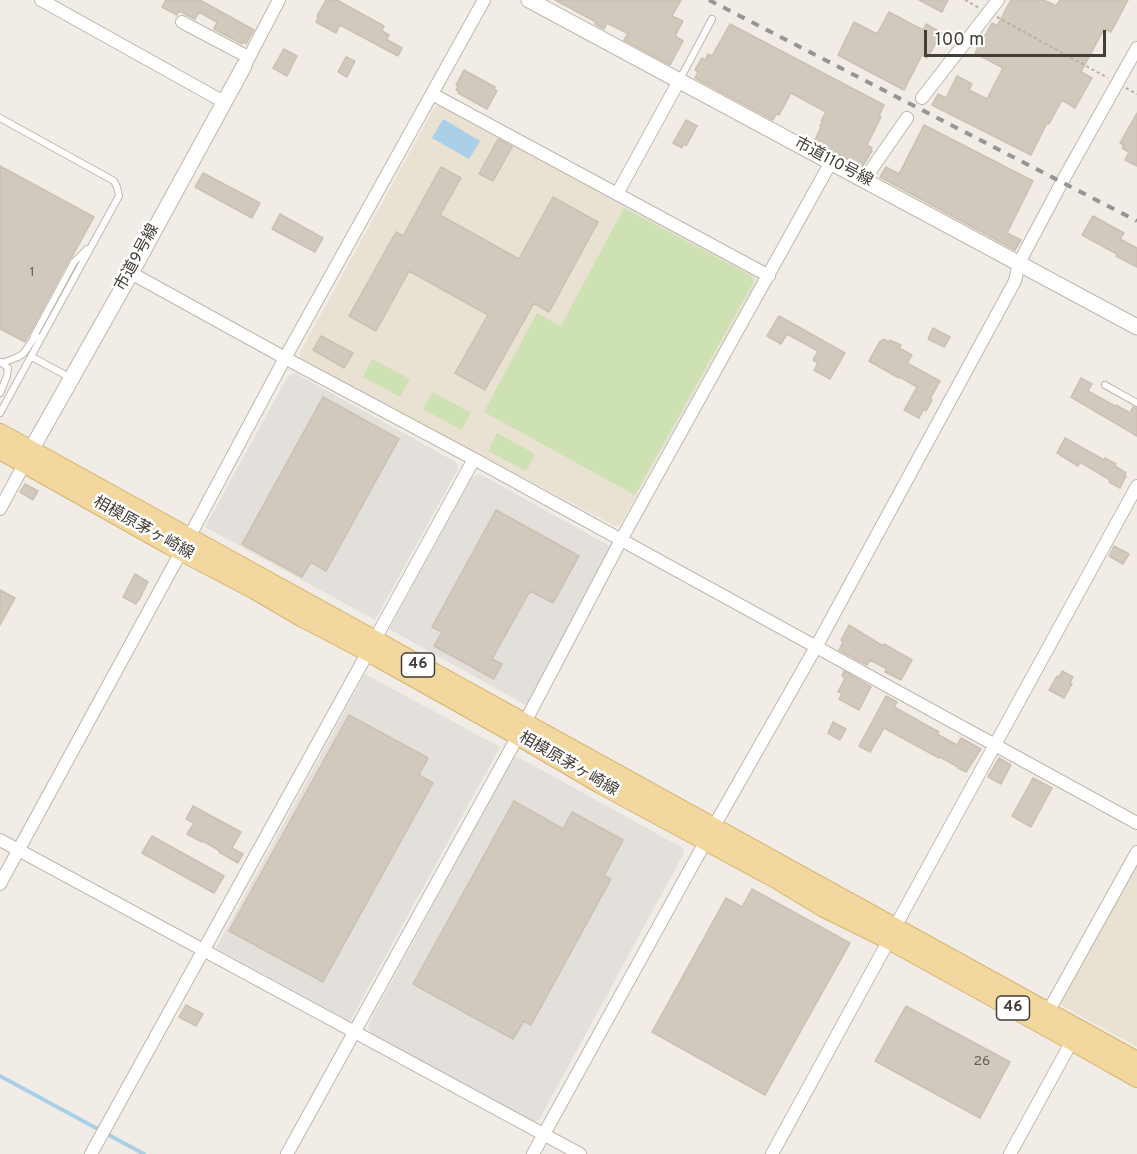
<!DOCTYPE html>
<meta charset="utf-8">
<style>
body{margin:0}
#map{position:relative;width:1137px;height:1154px;overflow:hidden;background:#f1ede6;font-family:Overpass,sans-serif}
canvas{display:block}
.scale{position:absolute;left:924px;top:30px;width:182px;height:27px;box-sizing:border-box;border:3px solid #433e36;border-top:0;padding-left:8px;font-size:18px;line-height:21px;white-space:nowrap;color:#433e36;-webkit-text-stroke:4px #fff;paint-order:stroke}
</style>
<div id="map">
<canvas width="1137" height="1154"></canvas>
<div class="scale">100 m</div>
</div>
<script>
const context = document.querySelector('canvas').getContext('2d');
context.lineJoin = 'round';
function fill(path, color) {
  context.fillStyle = color;
  context.fill(path, 'evenodd');
}
function toPath(rows) {
  const path = new Path2D();
  for (const r of rows) {
    path.moveTo(r[0], r[1]);
    for (let i = 2; i < r.length; i += 2) path.lineTo(r[i], r[i + 1]);
  }
  return path;
}
function stroke(path, color, width, dash) {
  context.strokeStyle = color;
  context.lineWidth = width;
  context.lineCap = dash ? 'butt' : 'round';
  context.setLineDash(dash || []);
  context.stroke(path);
}
function label(font, color, halo, rows, align = 'center') {
  context.font = font + ' Overpass,"Noto Sans JP",sans-serif';
  context.lineWidth = 5;
  context.setLineDash([]);
  context.textBaseline = 'middle';
  context.strokeStyle = halo;
  context.fillStyle = color;
  for (const [text, x, y, turn = 0] of rows) {
    context.save();
    context.translate(x, y);
    context.rotate((+turn || 0) * Math.PI / 180);
    context.textAlign = isNaN(turn) ? turn : align;
    if (halo) context.strokeText(text, 0, 0);
    context.fillText(text, 0, 0);
    context.restore();
  }
}
fill(toPath([
 [295,373,456,462,458,469,375,620,205,527,288,376],
 [480,474,608,545,610,552,526,705,389,629,472,477],
 [365,674,500,747,350,1021,216,948],
 [518,757,683,848,684,853,539,1120,534,1122,370,1033,368,1025,513,758]
]), '#e3dfdb');
fill(toPath([
 [441,104,755,274,756,283,620,525,615,526,302,360,299,354,434,108],
 [1137,859,1137,1047,1061,1005,1060,1001]
]), '#e9e1d2');
fill(toPath([
 [624,208,752,276,753,283,635,495,484,412,537,313,561,326],
 [372,359,410,379,400,397,363,377],
 [433,392,471,413,461,430,423,409],
 [497,433,535,454,526,471,488,451]
]), '#cee1b3');
fill(toPath([
 [443,119,480,141,469,159,432,138]
]), '#a9d0e7');
stroke(toPath([
 [0,1076,144,1154]
]), '#a9d0e7', 4);
const building = toPath([
 [166,0,200,0,254,30,246,44,243,42,242,44,214,29,217,22,199,12,195,19,179,11,177,15,162,7,166,0],
 [326,0,337,0,384,26,382,31,389,35,386,39,402,48,398,56,340,25,336,33,316,22,319,17,317,16,326,0],
 [555,0,681,0,672,16,683,21,675,36,683,41,670,65,624,40,628,34,625,32,607,23,604,29,595,24,596,22,555,0],
 [919,0,948,0,942,12,919,0],
 [1011,0,1044,0,1056,6,1060,0,1128,0,1111,32,1104,29,1081,72,1092,78,1075,108,1062,100,1049,124,1047,123,1031,155,932,105,938,94,946,98,957,76,972,84,969,90,987,99,1003,68,975,53,992,23,997,26,1011,0],
 [889,12,923,30,926,24,942,33,927,58,922,55,904,90,838,55,854,22,877,34,889,12],
 [730,24,884,105,879,116,881,117,867,145,872,148,871,150,872,151,862,167,814,142,821,127,820,126,823,122,821,121,826,112,791,93,779,115,776,114,773,120,695,78,698,72,695,70,702,58,705,60,708,54,712,56,730,24],
 [284,49,297,56,287,76,273,68,284,49],
 [346,57,355,61,347,77,338,72,346,57],
 [464,70,495,87,494,89,497,91,487,109,458,93,459,91,456,90,458,87,456,85,464,70],
 [1137,113,1137,166,1125,160,1129,152,1122,148,1124,145,1120,143,1137,113],
 [686,120,697,126,686,146,683,144,682,148,673,143,686,120],
 [924,125,1033,181,1007,233,1021,240,1015,250,880,177,886,167,899,174,924,125],
 [498,139,512,147,493,181,479,174,498,139],
 [0,166,94,217,73,255,69,260,25,342,0,329,0,166],
 [441,167,461,178,440,215,519,259,553,197,598,222,549,312,534,303,485,390,455,373,488,315,409,271,376,331,349,316,396,232,403,236,441,167],
 [203,173,260,203,252,218,195,187,203,173],
 [280,214,323,238,315,252,272,229,280,214],
 [1093,216,1124,233,1120,239,1137,248,1137,267,1116,256,1117,254,1082,235,1093,216],
 [779,316,845,353,830,379,814,370,818,363,813,360,818,351,787,334,781,344,767,336,779,316],
 [933,328,950,337,944,347,928,339,933,328],
 [321,336,353,353,344,368,313,350,321,336],
 [883,339,889,342,890,340,899,344,901,345,899,348,912,355,907,363,940,381,930,399,932,400,926,411,924,409,919,418,904,410,917,387,900,377,899,378,869,361,880,341,881,342,883,339],
 [1081,378,1092,384,1088,391,1115,406,1116,405,1130,413,1133,407,1137,408,1137,436,1071,397,1081,378],
 [323,397,399,439,326,571,311,562,302,577,242,544,323,397],
 [1065,438,1104,460,1105,458,1116,464,1115,466,1126,473,1124,475,1126,476,1120,488,1109,482,1110,480,1080,462,1078,466,1057,453,1065,438],
 [25,484,38,491,33,500,20,492,25,484],
 [496,510,579,556,553,603,530,591,492,659,502,664,494,679,434,646,442,632,432,627,496,510],
 [1114,546,1129,554,1123,564,1109,556,1114,546],
 [135,574,148,582,139,600,138,600,136,604,123,597,135,574],
 [0,590,15,598,0,625,0,590],
 [849,625,883,646,884,644,912,660,901,680,885,672,887,669,870,660,867,665,839,650,843,642,841,640,849,625],
 [844,671,871,687,859,710,839,699,842,693,838,692,845,678,842,676,844,671],
 [1062,671,1073,677,1070,683,1072,684,1064,698,1049,690,1057,676,1059,677,1062,671],
 [886,696,897,702,894,707,939,732,937,734,957,745,961,738,981,749,966,772,958,768,958,767,940,757,939,758,884,728,870,752,859,746,886,696],
 [349,715,428,758,419,775,433,783,323,982,229,931,349,715],
 [833,722,846,729,840,740,828,733,833,722],
 [999,758,1011,765,1001,784,988,777,999,758],
 [1033,778,1052,788,1031,827,1012,816,1033,778],
 [514,801,563,829,572,812,623,840,604,876,611,879,531,1025,524,1021,513,1039,413,984,514,801],
 [193,806,241,832,232,848,243,854,238,863,219,852,220,851,203,841,202,842,187,834,194,823,186,819,193,806],
 [152,836,224,876,214,893,142,853,152,836],
 [752,889,850,943,765,1095,652,1032,726,898,742,907,752,889],
 [186,1005,203,1014,196,1026,179,1017,186,1005],
 [906,1006,1010,1062,980,1118,875,1061,906,1006]
]);
fill(building, '#d1c9bd');
stroke(building, '#cbc0b1', 1.5);
const service = toPath([
 [679,81,712,19],
 [0,118,114,181,117,187,119,196,0,413],
 [34,336,74,262,87,249],
 [32,357,71,378],
 [2,363,18,357,24,353,36,335],
 [1105,385,1137,403],
 [0,393,7,376,8,368,1,362]
]);
const minor = toPath([
 [41,0,224,102],
 [182,22,248,57],
 [245,65,279,0],
 [432,94,769,276],
 [922,98,998,0],
 [864,180,907,118],
 [617,194,679,81],
 [131,273,285,358,474,459,1137,823],
 [0,509,28,457],
 [374,641,474,459],
 [524,724,621,540,831,162],
 [0,840,580,1154],
 [0,884,194,528,285,358,484,0],
 [895,927,1137,486],
 [1048,1012,1137,852],
 [91,1154,368,652],
 [287,1154,518,736],
 [533,1154,713,828,816,647,1015,281,1019,263,1062,182,1137,48],
 [772,1154,889,940],
 [1010,1154,1072,1041]
]);
const tertiary = toPath([
 [529,0,1137,327],
 [31,450,131,273,244,66]
]);
const primary = toPath([
 [0,433,1137,1061],
 [0,450,169,545,255,590,303,618,368,652,518,736,602,785,776,879,824,908,889,940,1072,1041,1137,1078]
]);
stroke(service, '#beb7ad', 8);
stroke(minor, '#beb7ad', 14);
stroke(tertiary, '#beb7ad', 17);
stroke(primary, '#d5b370', 20);
stroke(toPath([
 [965,0,979,8],
 [997,17,1108,78],
 [1126,88,1137,94]
]), '#bbaf9d', 2, [3, 3]);
stroke(service, '#fff', 6);
stroke(minor, '#fff', 12);
stroke(tertiary, '#fff', 15);
stroke(primary, '#f2d79e', 18);
stroke(toPath([
 [709,0,1137,221]
]), '#959595', 4, [8, 8]);
label('14px', '#666158', null, [
 ["1",32,273],
 ["26",982,1062]
]);
for (const [x, y, w] of [
 [418,665,33],
 [1013,1008,33]
]) {
  const box = new Path2D();
  box.roundRect(x - w / 2, y - 12, w, 24, 4.5);
  context.fillStyle = '#fff';
  context.fill(box);
  stroke(box, '#433e36', 1.5);
}
label('bold 15px', '#433e36', null, [
 ["46",418,665],
 ["46",1013,1008]
]);
label('16px', '#433e36', '#fff', [
 ["市道110号線",833,163,28],
 ["市道9号線",138,258,-61],
 ["相模原茅ヶ崎線",143,529,29],
 ["相模原茅ヶ崎線",568,765,30]
]);
</script>
